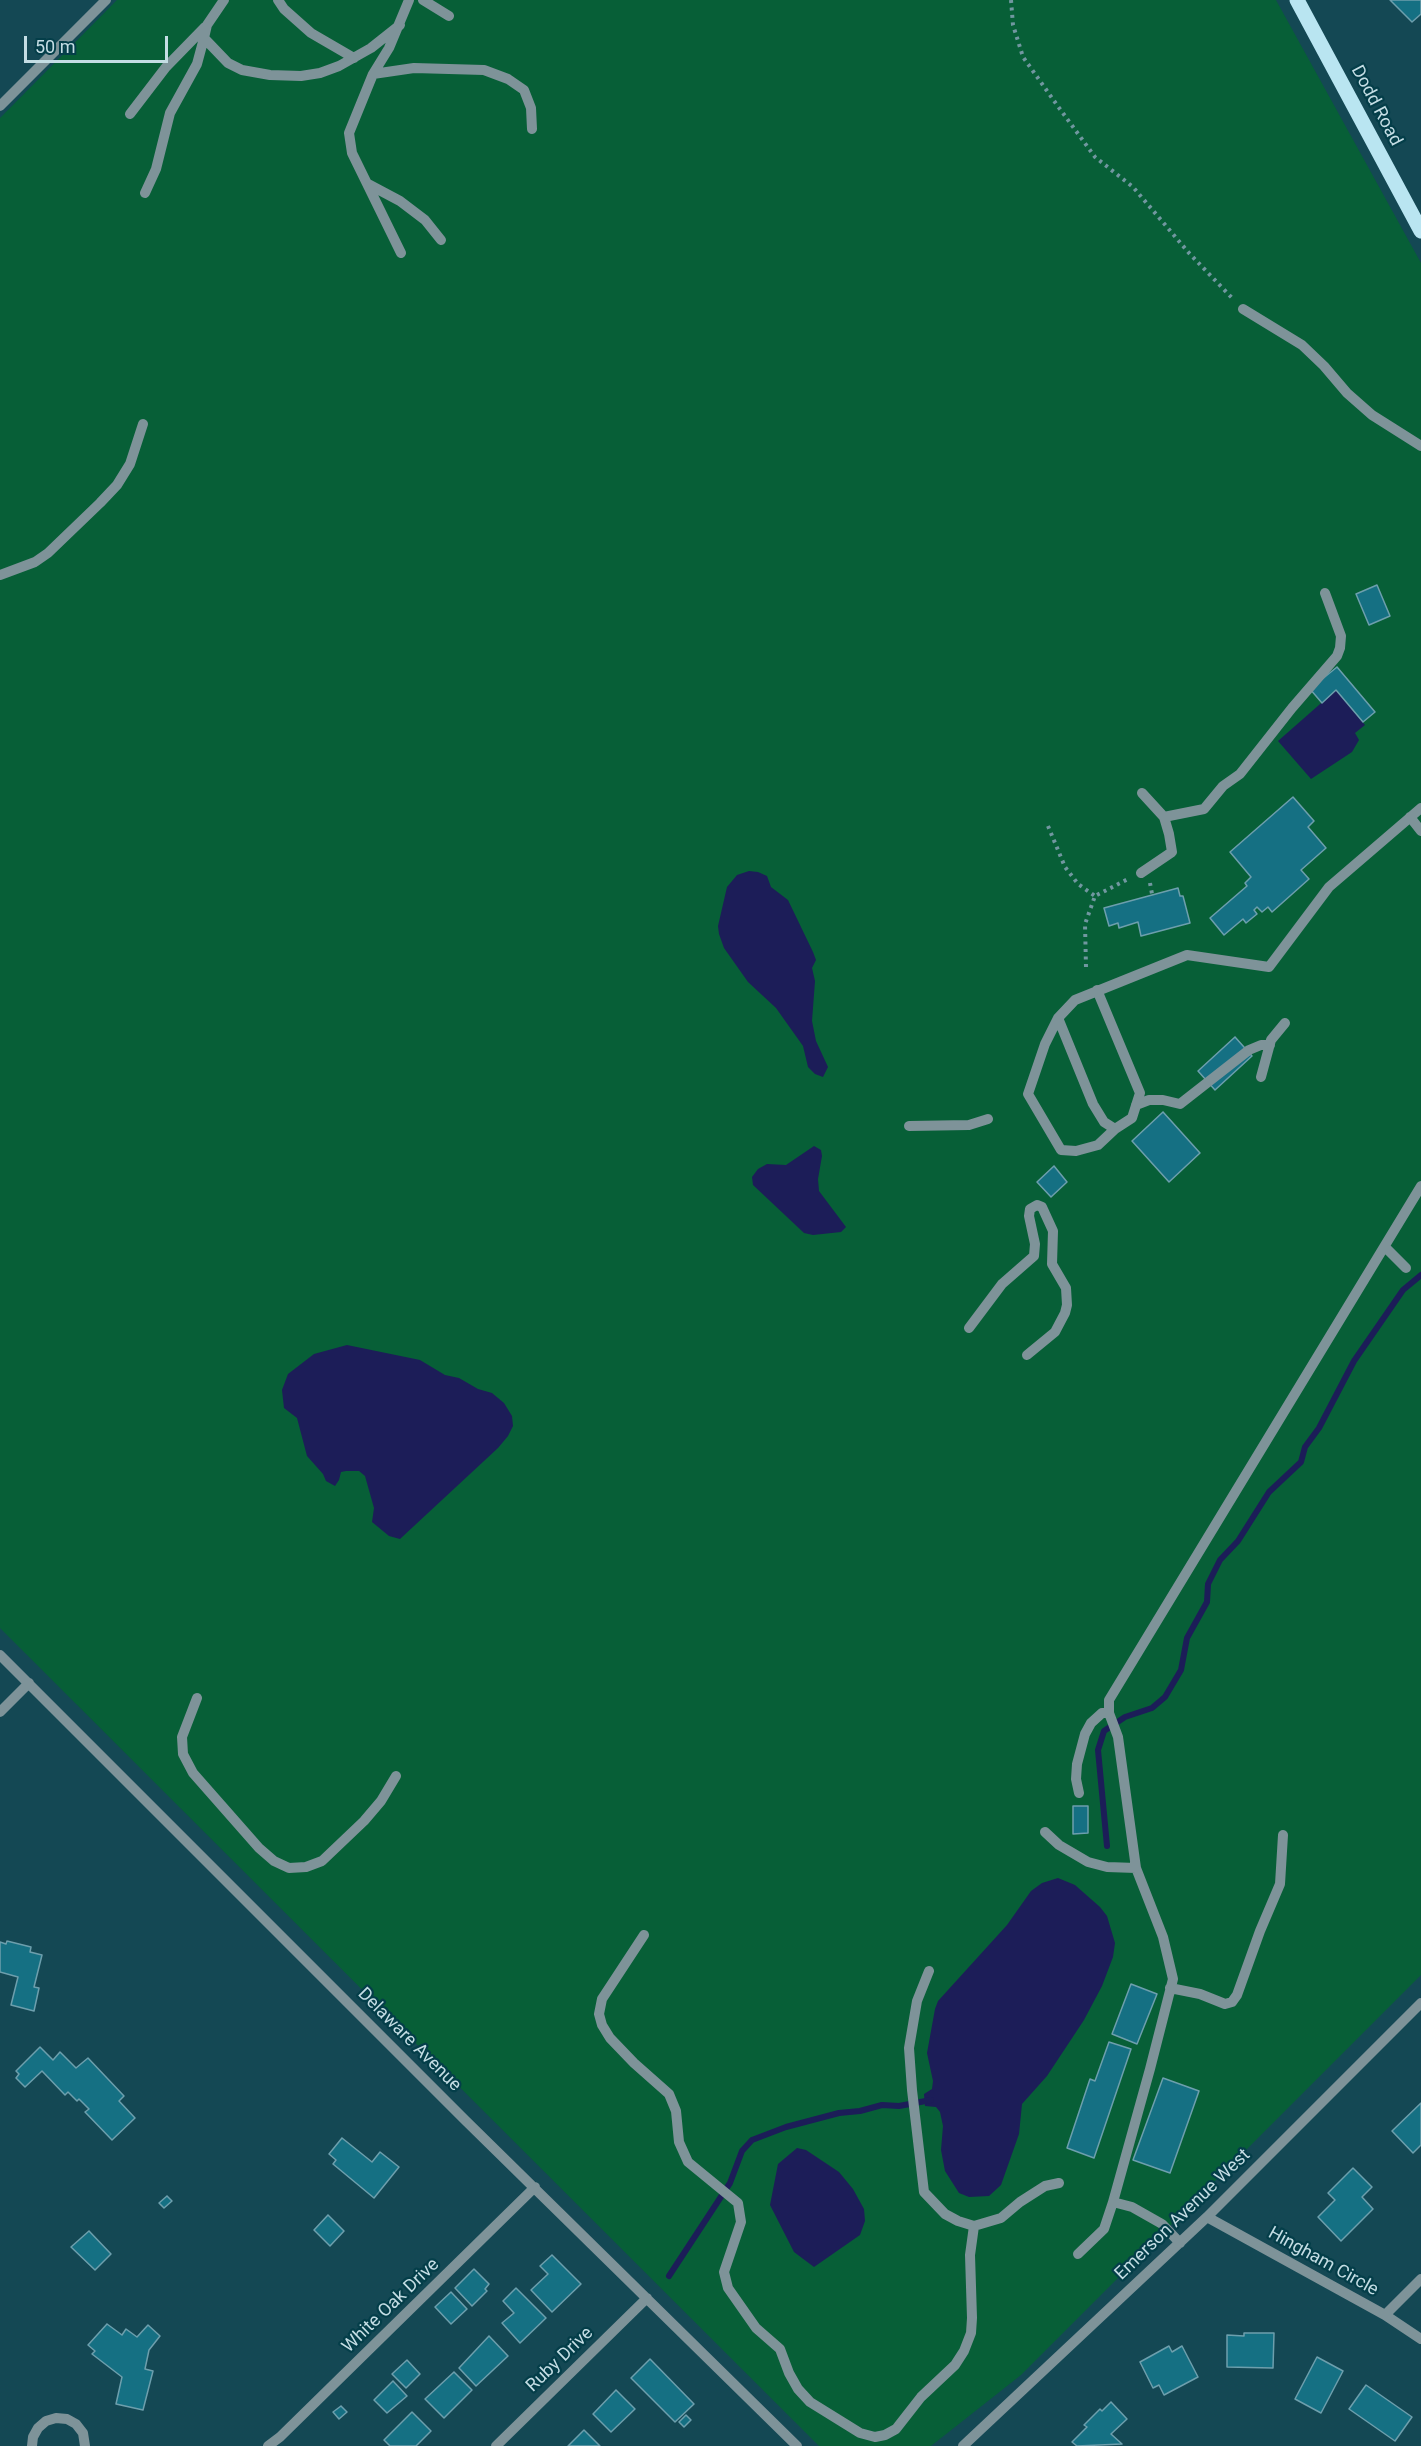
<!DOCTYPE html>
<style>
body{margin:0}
#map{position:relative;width:1421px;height:2446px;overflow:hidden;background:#144854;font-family:Roboto,sans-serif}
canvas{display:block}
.scale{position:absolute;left:24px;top:36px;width:144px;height:27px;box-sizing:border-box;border:3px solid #c4dde4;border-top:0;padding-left:8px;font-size:18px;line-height:21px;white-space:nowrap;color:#c4dde4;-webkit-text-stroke:4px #043e49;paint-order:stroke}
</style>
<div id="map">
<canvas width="1421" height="2446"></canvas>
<div class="scale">50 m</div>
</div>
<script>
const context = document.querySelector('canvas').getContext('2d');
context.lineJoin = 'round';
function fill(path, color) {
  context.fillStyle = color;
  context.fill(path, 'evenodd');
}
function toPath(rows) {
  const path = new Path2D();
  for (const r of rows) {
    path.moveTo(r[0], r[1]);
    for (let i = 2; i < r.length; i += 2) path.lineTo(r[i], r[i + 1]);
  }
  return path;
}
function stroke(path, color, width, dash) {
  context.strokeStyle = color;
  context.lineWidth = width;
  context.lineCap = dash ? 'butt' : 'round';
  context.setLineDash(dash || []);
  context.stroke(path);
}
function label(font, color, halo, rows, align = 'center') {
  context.font = font + ' Roboto,sans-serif';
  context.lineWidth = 4.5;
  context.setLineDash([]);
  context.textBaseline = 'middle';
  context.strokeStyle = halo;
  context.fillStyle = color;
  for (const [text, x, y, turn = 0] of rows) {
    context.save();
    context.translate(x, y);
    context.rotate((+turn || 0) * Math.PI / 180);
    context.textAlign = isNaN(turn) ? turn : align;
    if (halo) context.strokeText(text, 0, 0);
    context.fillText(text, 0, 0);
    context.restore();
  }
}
fill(toPath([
 [117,0,1276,0,1421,263,1421,1975,1021,2375,931,2446,819,2446,0,1628,0,118]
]), '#075f37');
fill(toPath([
 [1336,690,1365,725,1355,733,1359,740,1352,752,1311,779,1278,741],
 [749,871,758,872,767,876,771,887,788,900,813,952,816,960,812,968,815,981,812,1021,816,1041,828,1067,823,1077,815,1074,808,1067,803,1046,776,1008,748,982,724,948,719,934,718,926,727,887,737,875],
 [814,1146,821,1150,822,1156,818,1179,819,1191,846,1227,841,1232,813,1235,804,1233,753,1185,752,1177,758,1169,767,1164,786,1165],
 [347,1345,420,1360,445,1375,459,1378,478,1389,492,1393,504,1403,512,1416,513,1426,508,1436,498,1448,400,1539,389,1536,372,1522,374,1508,365,1476,359,1471,346,1471,341,1472,339,1480,335,1486,326,1481,323,1474,307,1456,297,1418,284,1408,282,1390,288,1374,314,1354],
 [1058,1878,1075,1885,1100,1907,1107,1916,1115,1943,1113,1957,1102,1986,1084,2020,1047,2076,1022,2104,1019,2134,1001,2185,989,2196,969,2197,959,2193,945,2171,941,2150,943,2126,940,2112,936,2107,925,2106,924,2094,932,2089,933,2081,927,2053,935,2009,938,2001,1007,1925,1031,1891,1042,1883],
 [797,2148,806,2150,839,2172,853,2189,864,2209,865,2221,860,2235,814,2267,794,2252,770,2205,778,2164]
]), '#1c1d58');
stroke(toPath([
 [1107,1846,1098,1750,1104,1731,1125,1717,1152,1708,1165,1697,1181,1670,1187,1638,1207,1602,1208,1584,1220,1560,1238,1541,1269,1492,1301,1462,1305,1447,1319,1428,1354,1361,1403,1290,1421,1275],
 [669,2276,730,2183,742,2151,752,2140,786,2127,839,2113,860,2111,882,2105,899,2106,931,2100]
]), '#1c1d58', 6);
const building = toPath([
 [1390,0,1421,0,1421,14,1412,22,1390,0],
 [1377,585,1390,616,1369,625,1356,594,1377,585],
 [1337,667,1375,712,1363,722,1336,690,1322,703,1310,689,1337,667],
 [1293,797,1314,821,1308,827,1326,848,1301,870,1309,879,1272,912,1268,907,1262,912,1257,907,1254,910,1257,914,1246,923,1243,919,1224,935,1210,918,1247,886,1245,883,1251,877,1230,852,1293,797],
 [1178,888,1180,896,1183,896,1190,923,1141,936,1138,922,1119,928,1118,923,1109,926,1104,908,1178,888],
 [1235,1037,1252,1056,1215,1090,1198,1071,1235,1037],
 [1163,1112,1200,1153,1169,1182,1132,1141,1163,1112],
 [1054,1166,1067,1182,1051,1197,1037,1182,1054,1166],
 [1073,1806,1088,1806,1088,1833,1073,1834,1073,1806],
 [7,1941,31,1947,30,1952,42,1955,34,1987,39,1988,34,2011,11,2005,18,1977,0,1972,0,1942,6,1944,7,1941],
 [1131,1984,1157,1994,1137,2044,1112,2034,1131,1984],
 [1109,2042,1131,2049,1094,2158,1067,2148,1090,2079,1095,2081,1109,2042],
 [40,2047,53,2060,60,2052,76,2068,88,2058,124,2096,119,2101,135,2118,112,2140,85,2112,89,2109,79,2099,77,2101,68,2092,65,2095,42,2071,25,2087,16,2078,19,2074,16,2071,40,2047],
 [1163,2078,1199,2091,1170,2173,1133,2160,1163,2078],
 [1421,2103,1421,2145,1413,2153,1392,2131,1421,2103],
 [342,2138,372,2162,380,2152,399,2167,374,2198,333,2164,336,2160,329,2154,342,2138],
 [1353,2168,1372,2187,1362,2197,1373,2209,1341,2241,1318,2217,1335,2200,1328,2193,1353,2168],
 [167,2196,172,2201,164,2208,159,2203,167,2196],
 [328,2215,344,2231,330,2246,314,2230,328,2215],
 [89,2231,111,2254,95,2270,71,2247,89,2231],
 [552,2255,581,2284,552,2312,531,2290,548,2274,540,2266,552,2255],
 [474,2269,489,2284,485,2289,487,2291,472,2306,455,2288,474,2269],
 [516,2288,546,2318,520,2343,502,2323,514,2313,503,2301,516,2288],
 [451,2292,467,2309,451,2324,435,2307,451,2292],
 [107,2324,122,2335,126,2329,137,2337,148,2325,160,2336,149,2350,145,2369,153,2371,143,2410,116,2404,122,2377,92,2354,95,2351,88,2345,107,2324],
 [1244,2333,1274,2333,1273,2368,1227,2367,1227,2335,1244,2336,1244,2333],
 [489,2336,508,2356,476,2386,459,2368,489,2336],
 [1169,2346,1172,2352,1182,2346,1198,2377,1164,2395,1159,2385,1153,2388,1140,2362,1169,2346],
 [1317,2357,1343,2371,1321,2413,1295,2399,1317,2357],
 [650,2359,694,2404,675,2422,631,2378,650,2359],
 [407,2360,420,2374,406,2388,392,2374,407,2360],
 [454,2372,472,2390,444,2418,425,2399,454,2372],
 [393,2381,407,2396,387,2413,374,2400,393,2381],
 [1366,2385,1412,2417,1395,2441,1349,2409,1366,2385],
 [616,2390,635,2409,611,2432,593,2414,616,2390],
 [1111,2402,1127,2419,1111,2434,1122,2444,1077,2446,1072,2442,1087,2427,1084,2425,1100,2409,1102,2411,1111,2402],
 [341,2406,347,2412,339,2419,333,2412,341,2406],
 [412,2412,431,2431,416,2446,390,2446,384,2440,412,2412],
 [686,2415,691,2420,684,2427,679,2422,686,2415],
 [584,2430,600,2446,568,2446,584,2430]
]);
fill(building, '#157083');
stroke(building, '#6d9fad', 1.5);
stroke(toPath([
 [1011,0,1013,25,1023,57,1057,105,1095,157,1133,187,1189,253,1234,300],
 [1048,826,1065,867,1078,884,1095,896],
 [1150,883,1152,894],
 [1086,967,1085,924,1095,896,1130,878]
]), '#7197a0', 4, [3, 4.5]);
stroke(toPath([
 [224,0,207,25,204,38,228,63,242,70,270,75,301,76,320,73,339,66,371,48,400,25],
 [278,0,284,9,311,33,354,58],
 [423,0,449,16],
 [373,74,389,48,409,0],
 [0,106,106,0],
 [130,114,166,67,205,27],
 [368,184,400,201,425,220,441,240],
 [145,193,156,169,170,113,197,64,204,38],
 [401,253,352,153,349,133,373,74,414,68,484,70,508,79,524,90,531,108,532,129],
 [1243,309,1302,345,1324,366,1347,393,1372,415,1421,446],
 [0,575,35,562,48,553,100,503,117,485,130,464,143,424],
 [1142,793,1164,817,1204,809,1223,786,1240,774,1292,708,1337,656,1340,648,1341,636,1325,593],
 [1410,817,1421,831],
 [1141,873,1172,852,1169,834,1164,817],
 [1058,1018,1093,1104,1104,1122,1115,1129,1132,1118,1140,1093,1097,990],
 [1261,1077,1271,1040,1285,1023],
 [1136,1105,1149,1100,1163,1100,1180,1104,1249,1050,1261,1045,1270,1045],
 [909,1126,969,1125,988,1119],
 [1115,1129,1098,1145,1076,1151,1061,1150,1028,1094,1045,1044,1058,1018,1075,1000,1187,955,1269,967,1329,887,1421,808],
 [1385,1247,1406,1268],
 [969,1328,1002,1284,1034,1256,1035,1244,1029,1216,1030,1209,1037,1205,1042,1207,1053,1231,1052,1264,1066,1288,1067,1305,1065,1313,1055,1332,1027,1355],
 [0,1655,465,2120,797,2446],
 [197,1698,182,1737,183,1754,193,1773,259,1848,274,1861,289,1868,306,1867,322,1861,364,1821,381,1801,396,1776],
 [0,1712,29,1683],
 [1079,1793,1076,1779,1077,1764,1085,1734,1091,1723,1102,1713,1109,1713],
 [1045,1832,1059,1845,1088,1862,1107,1867,1136,1868],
 [644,1935,602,1999,599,2014,602,2025,610,2038,634,2063,669,2094,676,2111,679,2142,688,2162,738,2203,741,2222,724,2272,728,2288,756,2328,780,2349,789,2373,798,2389,810,2402,860,2433,875,2437,885,2435,896,2429,921,2397,955,2365,964,2351,971,2333,972,2318,970,2255,974,2226],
 [929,1971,917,2001,909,2048,912,2090,924,2192,945,2214,958,2221,974,2226,1001,2218,1020,2202,1045,2186,1059,2183],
 [1170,1988,1200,1994,1225,2004,1232,2002,1237,1995,1260,1931,1280,1884,1283,1835],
 [1207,2217,1385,2315,1421,2339],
 [1180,2243,1162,2224,1132,2207,1113,2202,1150,2069,1173,1979,1163,1937,1136,1868,1118,1737,1109,1713,1109,1700,1421,1186],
 [1078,2254,1104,2229,1113,2202],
 [1385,2315,1421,2279],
 [32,2446,33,2437,38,2428,46,2421,56,2418,67,2419,76,2424,83,2433,85,2446],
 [268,2446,280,2437,535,2187],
 [496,2446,647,2298],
 [963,2446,1207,2217,1421,2003]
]), '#7e9399', 10);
stroke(toPath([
 [1297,0,1421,231]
]), '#b9e5f1', 15);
label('18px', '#c4dde4', '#043e49', [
 ["Dodd Road",1376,106,62],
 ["Delaware Avenue",409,2040,45],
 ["Emerson Avenue West",1183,2215,-44],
 ["Hingham Circle",1323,2262,29],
 ["White Oak Drive",391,2306,-44],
 ["Ruby Drive",560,2360,-44]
]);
</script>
